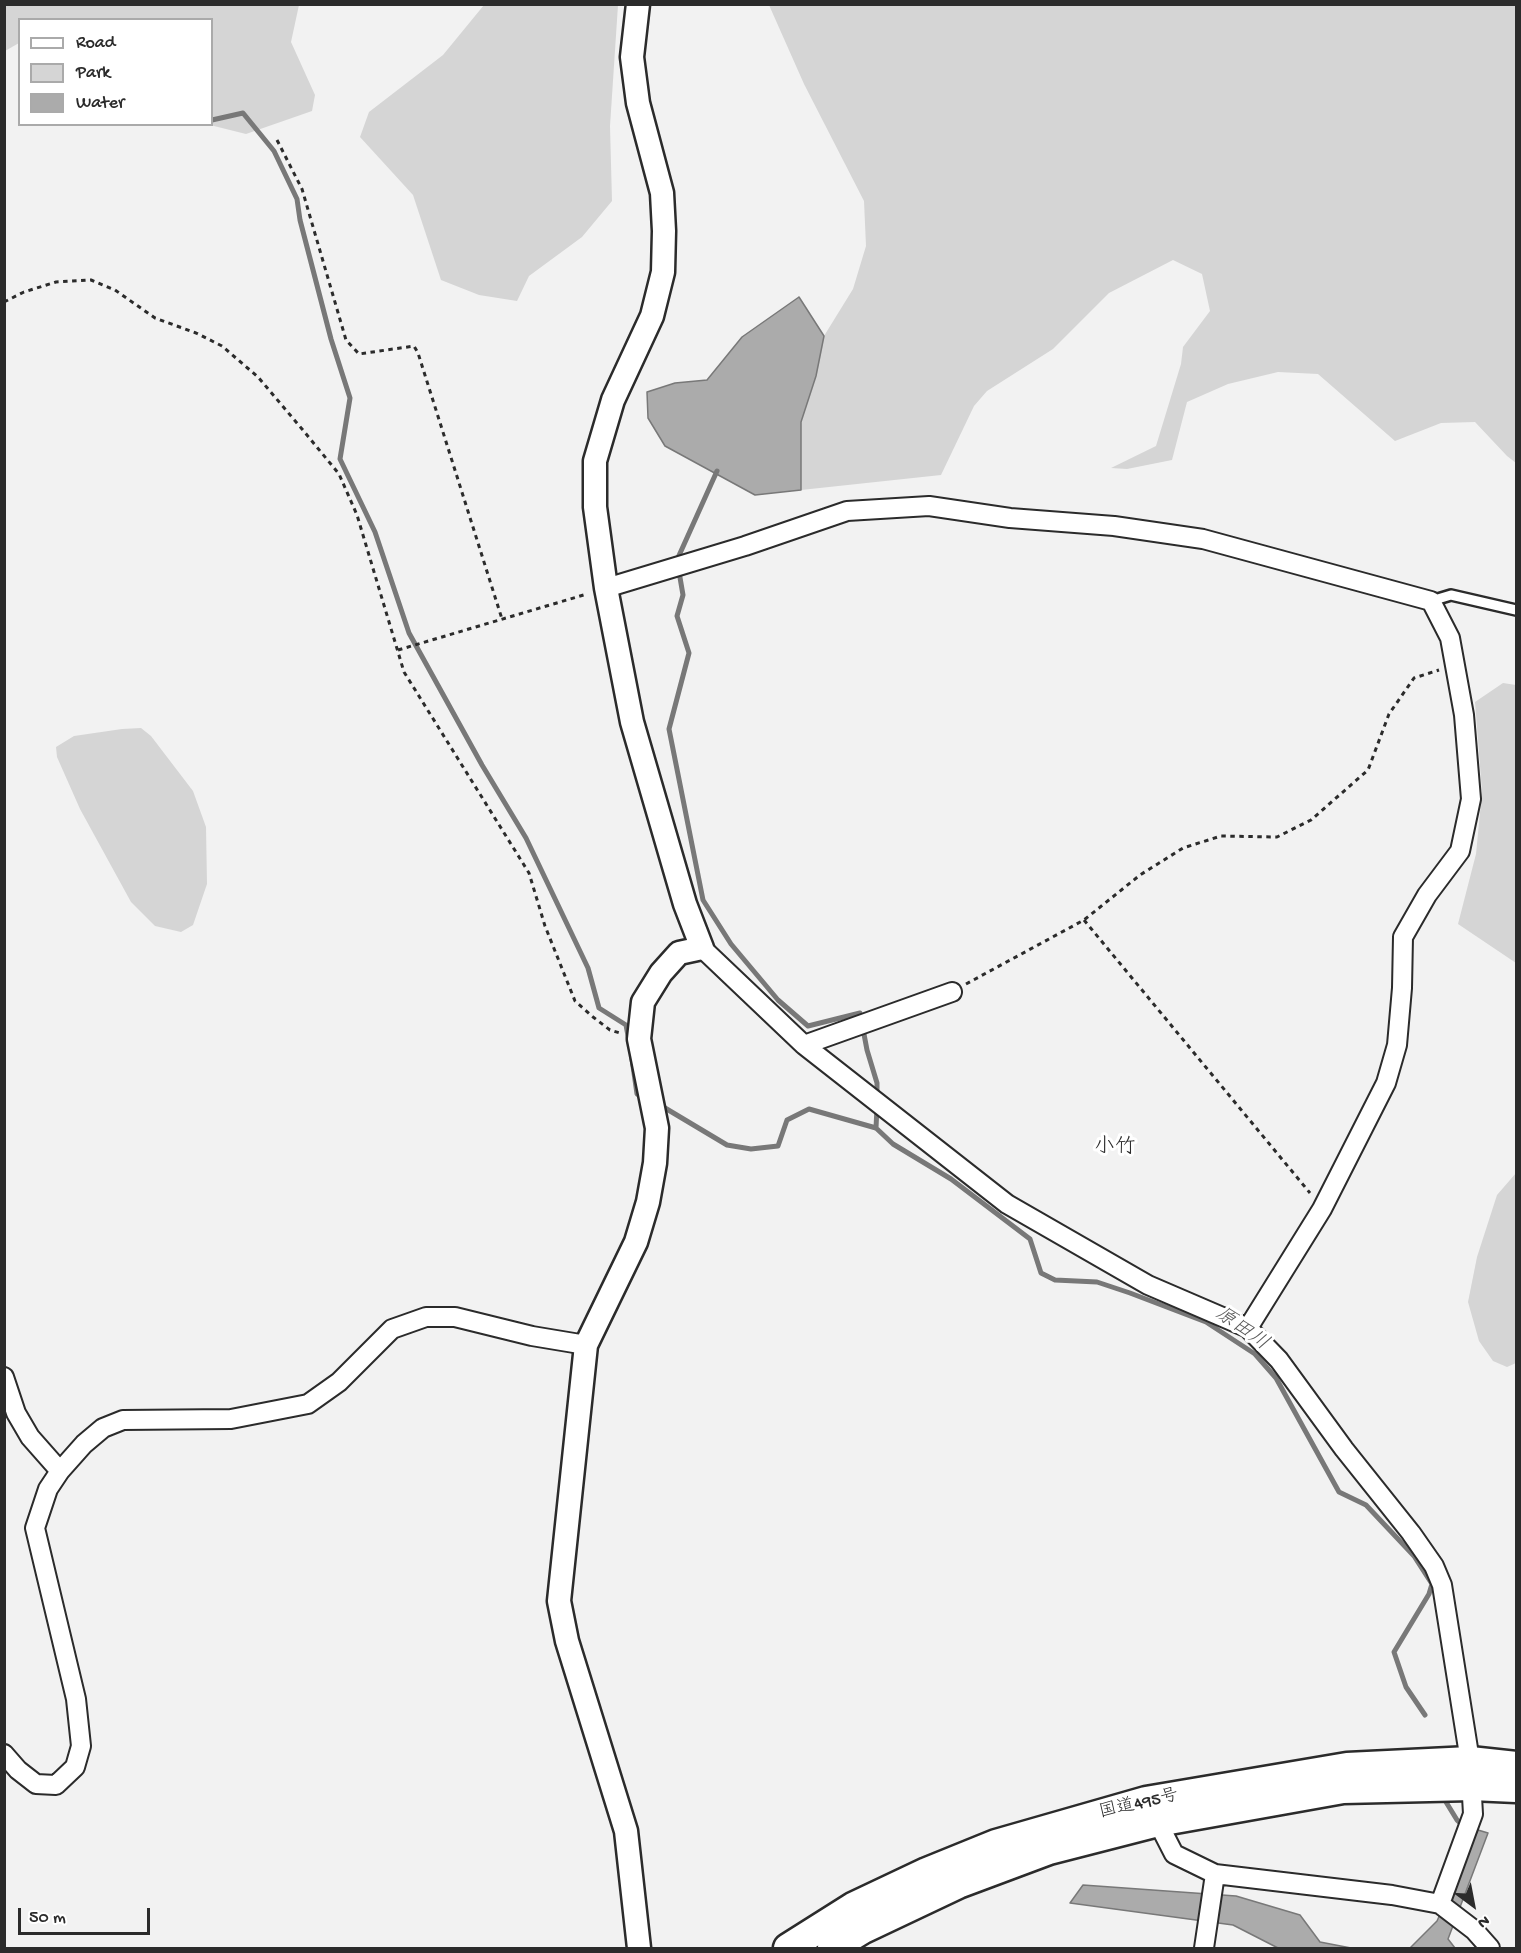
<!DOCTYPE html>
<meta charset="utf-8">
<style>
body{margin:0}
#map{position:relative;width:1521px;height:1953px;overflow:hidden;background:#f2f2f2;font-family:"Gochi Hand",sans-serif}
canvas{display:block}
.frame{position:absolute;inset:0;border:6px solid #2b2b2b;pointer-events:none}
.legend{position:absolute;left:18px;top:18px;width:195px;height:108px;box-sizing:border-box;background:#fff;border:2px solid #aaa;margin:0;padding:8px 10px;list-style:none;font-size:18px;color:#2b2b2b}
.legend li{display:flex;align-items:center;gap:12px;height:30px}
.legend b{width:30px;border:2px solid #aaa}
.north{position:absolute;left:1443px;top:1875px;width:60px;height:60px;-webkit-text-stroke:4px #fff;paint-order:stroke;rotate:148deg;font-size:16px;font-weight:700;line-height:24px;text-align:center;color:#2b2b2b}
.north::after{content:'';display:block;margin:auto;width:21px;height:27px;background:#2b2b2b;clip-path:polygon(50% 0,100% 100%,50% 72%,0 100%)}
.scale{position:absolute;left:18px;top:1908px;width:132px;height:27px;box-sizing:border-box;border:3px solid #2b2b2b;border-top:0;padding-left:8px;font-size:18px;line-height:21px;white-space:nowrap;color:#2b2b2b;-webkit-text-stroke:4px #fff;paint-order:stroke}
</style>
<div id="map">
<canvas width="1521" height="1953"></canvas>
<div class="frame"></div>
<ul class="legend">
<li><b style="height:8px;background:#fff"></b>Road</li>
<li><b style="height:16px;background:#d5d5d5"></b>Park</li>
<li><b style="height:16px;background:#ababab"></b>Water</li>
</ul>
<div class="north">N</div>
<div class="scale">50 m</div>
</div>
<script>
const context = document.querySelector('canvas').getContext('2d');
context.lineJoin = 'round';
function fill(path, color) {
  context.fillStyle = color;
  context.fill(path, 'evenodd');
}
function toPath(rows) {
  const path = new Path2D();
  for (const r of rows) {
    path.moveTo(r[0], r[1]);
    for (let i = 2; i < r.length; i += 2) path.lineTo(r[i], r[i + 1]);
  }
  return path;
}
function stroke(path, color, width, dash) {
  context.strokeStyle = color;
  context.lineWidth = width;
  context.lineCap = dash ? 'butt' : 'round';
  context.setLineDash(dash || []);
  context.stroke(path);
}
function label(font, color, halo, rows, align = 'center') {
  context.font = font + ' "Gochi Hand","Klee One",sans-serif';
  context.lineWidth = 6;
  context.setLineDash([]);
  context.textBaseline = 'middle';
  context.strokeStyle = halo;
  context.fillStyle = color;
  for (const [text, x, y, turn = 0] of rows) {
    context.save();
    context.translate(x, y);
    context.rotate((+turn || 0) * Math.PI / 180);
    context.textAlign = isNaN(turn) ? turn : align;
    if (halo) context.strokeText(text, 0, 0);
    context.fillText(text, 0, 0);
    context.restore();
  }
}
fill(toPath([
 [5,4,299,5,291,42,315,95,312,111,246,134,210,125,212,20,20,20,19,43,5,51],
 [484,5,618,5,610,126,612,201,582,237,529,276,517,301,479,295,441,280,413,195,360,137,369,112,443,55],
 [769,5,1516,5,1516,463,1507,456,1475,422,1441,423,1395,441,1318,374,1278,372,1228,384,1187,402,1172,460,1127,469,1111,468,1156,446,1181,364,1183,347,1210,311,1202,274,1173,260,1109,293,1053,349,987,391,974,406,941,475,801,490,801,422,816,376,824,336,853,289,866,246,864,201,804,84],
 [1503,683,1516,685,1516,963,1458,924,1476,854,1482,792,1475,702],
 [141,728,151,736,193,791,206,827,207,884,193,925,181,932,155,926,131,902,80,809,57,757,56,747,74,736,122,729],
 [1516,1173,1516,1363,1507,1367,1493,1361,1479,1341,1468,1302,1477,1257,1497,1195]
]), '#d5d5d5');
const water = toPath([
 [799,297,824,336,816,376,801,422,801,490,755,495,665,446,648,418,647,392,675,383,707,380,742,337,799,297],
 [1478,1830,1488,1833,1448,1939,1455,1948,1410,1948,1437,1921,1478,1830],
 [1083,1885,1236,1896,1300,1915,1320,1942,1351,1948,1278,1948,1233,1925,1070,1903,1083,1885]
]);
fill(water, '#ababab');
stroke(water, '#787878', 1.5);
stroke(toPath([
 [212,120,243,113,274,151,297,199,300,220,331,339,350,398,340,459,375,532,409,633,482,765,526,838,588,968,599,1008,626,1025,629,1041],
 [717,471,677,560,683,595,677,616,689,653,669,729,703,900,731,944,778,1000,808,1026,860,1013,867,1050,877,1083,877,1098],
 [632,1059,637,1094,643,1097],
 [660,1105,727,1145,751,1149,778,1146,787,1120,809,1109,876,1128,893,1144,951,1179,1030,1239,1041,1273,1055,1280,1097,1282,1130,1293,1206,1322,1255,1354,1276,1378,1339,1492,1366,1505,1414,1556,1432,1584,1429,1594,1394,1652,1406,1687,1425,1715],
 [876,1128,877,1107],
 [1446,1802,1457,1820,1465,1827]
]), '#787878', 5);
const service = toPath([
 [1431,601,1451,595,1516,610]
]);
const minor = toPath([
 [606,588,745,546,847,511,929,506,1010,518,1114,526,1203,539,1431,601,1450,638,1464,715,1471,799,1460,851,1427,895,1403,937,1402,988,1397,1045,1386,1083,1322,1209,1248,1328],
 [702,948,804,1045,1007,1204,1148,1285,1248,1328,1279,1360,1344,1449,1411,1533,1434,1566,1442,1585,1470,1761,1473,1814,1440,1904],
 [804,1045,952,992],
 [4,1377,16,1413,30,1437,60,1471],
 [4,1754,18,1770,36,1784,56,1785,75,1767,81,1746,76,1699,35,1528,48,1489,60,1471,84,1444,103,1428,123,1420,231,1419,308,1404,339,1382,392,1329,426,1317,455,1317,532,1336,586,1345],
 [1153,1813,1174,1854,1215,1874,1392,1895,1440,1904,1474,1930,1490,1948],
 [1204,1948,1215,1874]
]);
const tertiary = toPath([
 [638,4,632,57,638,103,662,193,664,231,663,272,652,316,613,400,595,461,595,507,606,588,632,722,685,904,702,948,679,953,661,973,643,1002,639,1039,657,1128,655,1163,648,1202,636,1242,586,1345,559,1601,567,1641,626,1831,639,1948]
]);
const trunk = toPath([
 [788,1948,853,1907,927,1872,996,1844,1146,1801,1347,1767,1470,1761,1516,1766],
 [832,1948,863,1929,958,1884,1049,1850,1158,1822,1343,1789,1472,1786,1516,1788]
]);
stroke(service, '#2b2b2b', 14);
stroke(minor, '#2b2b2b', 22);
stroke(tertiary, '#2b2b2b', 27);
stroke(trunk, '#2b2b2b', 33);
stroke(toPath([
 [277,140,302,189,346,340,359,354,414,346,418,353,502,619],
 [4,302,24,292,56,282,91,280,115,290,155,318,196,333,222,346,258,377,302,429,339,474,357,515,404,672,529,873,545,926,575,1001,593,1017,610,1030,620,1033],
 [398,650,587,594],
 [1084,920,1310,1193],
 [966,984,1084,920,1140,875,1183,848,1221,836,1277,837,1311,820,1368,770,1389,714,1414,678,1439,670]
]), '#2b2b2b', 3, [4.5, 4.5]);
stroke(service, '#fff', 9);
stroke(minor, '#fff', 18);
stroke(tertiary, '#fff', 22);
stroke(trunk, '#fff', 28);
label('18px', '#2b2b2b', '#fff', [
 ["国道495号",1139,1805,-13]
]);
label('italic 20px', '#585858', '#fff', [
 ["原田川",1241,1330,35]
]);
label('21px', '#2b2b2b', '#fff', [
 ["小竹",1115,1149]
]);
</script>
